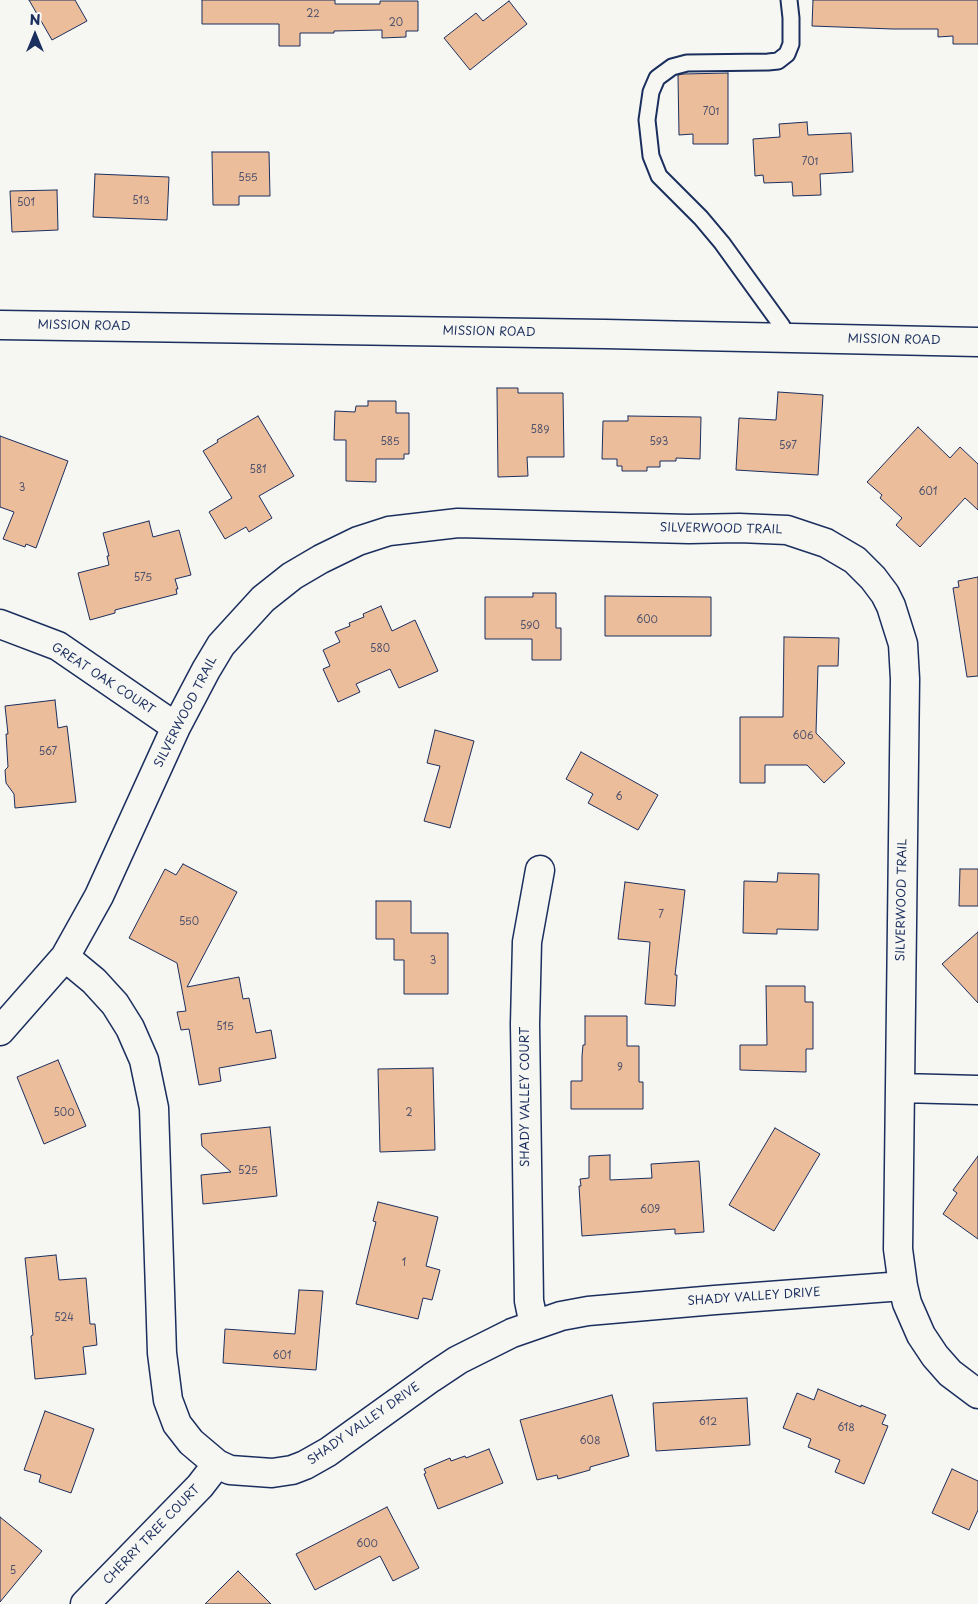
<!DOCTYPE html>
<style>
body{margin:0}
#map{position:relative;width:978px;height:1604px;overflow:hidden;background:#f6f6f2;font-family:"Playpen Sans",sans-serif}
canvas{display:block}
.north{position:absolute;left:10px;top:10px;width:50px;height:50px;-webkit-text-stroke:4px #f6f6f2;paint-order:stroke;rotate:0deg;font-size:14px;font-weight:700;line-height:20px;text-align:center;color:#1b2f5e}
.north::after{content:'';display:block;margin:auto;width:18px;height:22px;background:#1b2f5e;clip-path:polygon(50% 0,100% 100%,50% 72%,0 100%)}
</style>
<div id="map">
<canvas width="978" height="1604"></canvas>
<div class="north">N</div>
</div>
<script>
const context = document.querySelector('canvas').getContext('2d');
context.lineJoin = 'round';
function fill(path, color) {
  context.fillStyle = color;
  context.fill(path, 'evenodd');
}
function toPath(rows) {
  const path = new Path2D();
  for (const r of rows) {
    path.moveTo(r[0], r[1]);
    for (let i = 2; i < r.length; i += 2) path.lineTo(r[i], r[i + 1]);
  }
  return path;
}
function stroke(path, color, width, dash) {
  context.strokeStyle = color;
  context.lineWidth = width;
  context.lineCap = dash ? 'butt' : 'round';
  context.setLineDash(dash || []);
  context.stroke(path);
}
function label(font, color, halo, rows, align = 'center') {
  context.font = font + ' "Playpen Sans",sans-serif';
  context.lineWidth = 5;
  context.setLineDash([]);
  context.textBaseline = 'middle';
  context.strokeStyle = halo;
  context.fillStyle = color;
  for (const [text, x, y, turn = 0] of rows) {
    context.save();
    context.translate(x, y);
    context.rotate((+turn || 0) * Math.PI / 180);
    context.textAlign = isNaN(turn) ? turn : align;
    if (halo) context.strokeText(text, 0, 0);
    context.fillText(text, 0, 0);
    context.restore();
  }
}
const building = toPath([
 [29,0,75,0,87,21,52,40,29,0],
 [202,0,335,0,335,4,380,4,380,1,418,1,418,31,406,31,406,37,382,38,382,30,334,31,334,33,300,33,300,46,279,46,279,24,202,24,202,0],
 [813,0,978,0,978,44,953,44,953,36,938,37,938,29,893,29,812,26,813,0],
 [509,1,527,24,470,70,444,38,476,13,483,21,509,1],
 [728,73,728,144,693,144,693,134,679,135,678,75,683,74,728,73],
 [807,122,808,135,851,133,853,172,820,174,821,195,793,196,792,182,764,183,763,175,755,176,753,139,780,137,779,124,807,122],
 [212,152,269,152,270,196,239,196,239,205,213,205,212,152],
 [95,174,169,177,167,220,93,217,95,174],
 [57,190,58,230,12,232,10,191,57,190],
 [497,388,518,388,518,393,563,393,564,457,527,457,528,476,498,477,497,388],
 [778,392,823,395,818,475,736,470,739,418,776,420,778,392],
 [368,401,396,401,396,413,409,413,409,454,404,454,404,459,376,459,376,482,346,481,346,440,334,440,335,411,355,412,356,406,368,406,368,401],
 [258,416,294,476,259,496,272,518,249,532,246,527,225,539,209,512,232,498,203,451,218,442,217,440,258,416],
 [628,416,701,417,700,459,676,458,676,461,660,461,660,467,647,467,647,471,622,471,622,466,617,466,617,459,602,459,603,421,628,421,628,416],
 [918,427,950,458,960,447,978,464,978,510,965,498,920,547,896,525,902,518,880,498,882,495,867,482,918,427],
 [0,436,68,461,36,548,26,544,25,547,3,539,14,512,0,507,0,436],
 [149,521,153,537,179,530,191,575,175,579,178,589,176,589,177,594,115,610,115,613,90,620,78,573,109,565,107,556,109,556,103,533,149,521],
 [978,577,978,676,967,677,953,588,959,587,958,581,978,577],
 [533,593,556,593,556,628,561,628,561,660,532,660,532,639,485,639,485,597,533,597,533,593],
 [605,596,711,597,711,636,605,636,605,596],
 [381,606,392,631,415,620,438,671,399,688,390,669,356,684,360,692,338,702,323,669,330,666,323,650,340,642,335,632,350,626,349,623,364,617,363,614,381,606],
 [784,637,839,638,838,666,818,666,816,733,845,763,824,783,807,765,765,765,765,783,740,783,740,717,783,717,784,637],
 [55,700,58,728,67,726,76,802,15,808,14,794,6,783,5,770,8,767,6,734,8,734,5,706,55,700],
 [435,730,474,741,450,828,424,821,440,766,427,763,435,730],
 [581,752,658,795,638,830,588,803,593,794,566,779,581,752],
 [183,864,237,892,187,987,239,977,243,999,249,998,256,1033,271,1030,276,1058,219,1068,221,1081,199,1085,189,1029,181,1030,177,1012,186,1011,177,963,129,938,165,869,176,875,183,864],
 [960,869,978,869,978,906,959,906,960,869],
 [778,873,819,874,818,930,777,929,777,934,743,933,744,881,777,882,778,873],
 [625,882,685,890,675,975,677,975,675,1006,645,1004,650,942,618,939,625,882],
 [376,901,411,901,411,933,448,933,448,994,404,994,404,960,394,960,394,939,376,939,376,901],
 [978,932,978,1003,942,964,978,932],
 [766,986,805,986,805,1002,813,1002,813,1049,806,1049,806,1072,740,1070,740,1045,767,1045,766,986],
 [585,1016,627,1016,627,1046,639,1046,639,1082,643,1082,643,1109,571,1109,571,1081,582,1081,582,1056,583,1045,585,1045,585,1016],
 [58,1060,86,1126,44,1144,17,1077,58,1060],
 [433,1068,435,1150,380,1152,378,1069,433,1068],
 [270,1127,277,1196,203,1204,201,1175,231,1172,202,1146,201,1134,270,1127],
 [775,1128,820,1154,774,1231,729,1205,775,1128],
 [610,1155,610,1180,652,1178,651,1164,699,1161,704,1232,675,1234,675,1229,582,1236,579,1186,581,1186,580,1179,589,1178,589,1156,610,1155],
 [978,1156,978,1239,943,1214,957,1193,953,1190,978,1156],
 [378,1202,438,1217,426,1266,440,1270,432,1300,423,1298,418,1319,356,1304,376,1222,373,1221,378,1202],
 [56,1255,59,1280,86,1278,90,1324,95,1324,97,1345,83,1347,86,1374,35,1379,31,1336,33,1335,25,1258,56,1255],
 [299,1290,323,1291,316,1370,223,1363,225,1329,295,1334,299,1290],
 [818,1389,861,1407,861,1405,886,1415,882,1424,888,1426,864,1484,835,1472,840,1460,808,1447,811,1439,783,1428,797,1393,814,1400,818,1389],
 [612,1395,629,1456,590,1467,590,1470,558,1479,557,1475,537,1480,520,1420,612,1395],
 [747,1398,750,1445,656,1451,653,1403,747,1398],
 [45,1411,94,1429,71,1493,39,1482,41,1475,24,1470,45,1411],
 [489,1449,503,1483,438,1509,424,1474,426,1473,424,1469,450,1458,451,1461,465,1456,466,1458,489,1449],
 [952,1469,978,1481,978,1510,969,1530,932,1513,952,1469],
 [387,1507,419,1568,393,1581,380,1556,315,1590,296,1554,387,1507],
 [0,1517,42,1551,0,1602,0,1517],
 [238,1571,271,1604,205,1604,238,1571]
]);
fill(building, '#ebbd9b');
stroke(building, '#1b2f5e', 1);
const lane = toPath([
 [788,338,782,326,722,243,701,218,659,176,651,156,647,120,651,92,657,78,672,67,687,63,768,62,778,61,787,54,791,44,791,18,789,0]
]);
const street = toPath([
 [0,624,58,646,176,727],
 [65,957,94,981,115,1004,130,1028,144,1060,154,1108,162,1353,168,1400,177,1424,191,1442,217,1464,230,1470,272,1473,292,1470,305,1465,328,1452,431,1378,458,1360,512,1333,561,1316,588,1311,715,1300,903,1286],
 [0,1031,65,957,99,896,176,727,206,670,221,645,263,599,292,576,321,559,358,541,389,531,458,523,689,529,739,528,787,530,826,543,855,560,873,578,885,594,891,606,903,644,905,679,898,1249,903,1286,907,1303,921,1335,935,1356,950,1373,978,1394],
 [900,1088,978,1090],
 [534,1325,529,1301,525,1024,527,942,540,870],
 [85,1604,200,1486,217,1464]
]);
const secondary = toPath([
 [0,325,605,334,978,342]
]);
stroke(lane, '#1b2f5e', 19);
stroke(street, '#1b2f5e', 31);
stroke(secondary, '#1b2f5e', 31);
stroke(lane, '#f6f6f2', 15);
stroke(street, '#f6f6f2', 28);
stroke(secondary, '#f6f6f2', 28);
label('10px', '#4f526d', null, [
 ["22",313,14],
 ["20",396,23],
 ["701",711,112],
 ["701",810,162],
 ["555",248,178],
 ["513",141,201],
 ["501",26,203],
 ["589",540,430],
 ["585",390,442],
 ["593",659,442],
 ["597",788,446],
 ["581",258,470],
 ["3",22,488],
 ["601",928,492],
 ["575",143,578],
 ["600",647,620],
 ["590",530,626],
 ["580",380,649],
 ["606",803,736],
 ["567",48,752],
 ["6",619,797],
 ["7",661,915],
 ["550",189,922],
 ["3",433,961],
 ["515",225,1027],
 ["9",620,1068],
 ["500",64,1113],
 ["2",409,1113],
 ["525",248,1171],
 ["609",650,1210],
 ["1",404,1263],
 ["524",64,1318],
 ["601",282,1356],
 ["612",708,1422],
 ["618",846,1428],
 ["608",590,1441],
 ["600",367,1544],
 ["5",13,1571]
]);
label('12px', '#1b2f5e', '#f6f6f2', [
 ["MISSION ROAD",84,326,1],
 ["MISSION ROAD",489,332,1],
 ["MISSION ROAD",894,340,1],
 ["SILVERWOOD TRAIL",721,529,1],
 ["GREAT OAK COURT",103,679,33],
 ["SILVERWOOD TRAIL",186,712,-63],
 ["SILVERWOOD TRAIL",902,900,-89],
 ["SHADY VALLEY COURT",526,1097,-90],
 ["SHADY VALLEY DRIVE",754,1297,-4],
 ["SHADY VALLEY DRIVE",364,1424,-35],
 ["CHERRY TREE COURT",152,1535,-46]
]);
</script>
